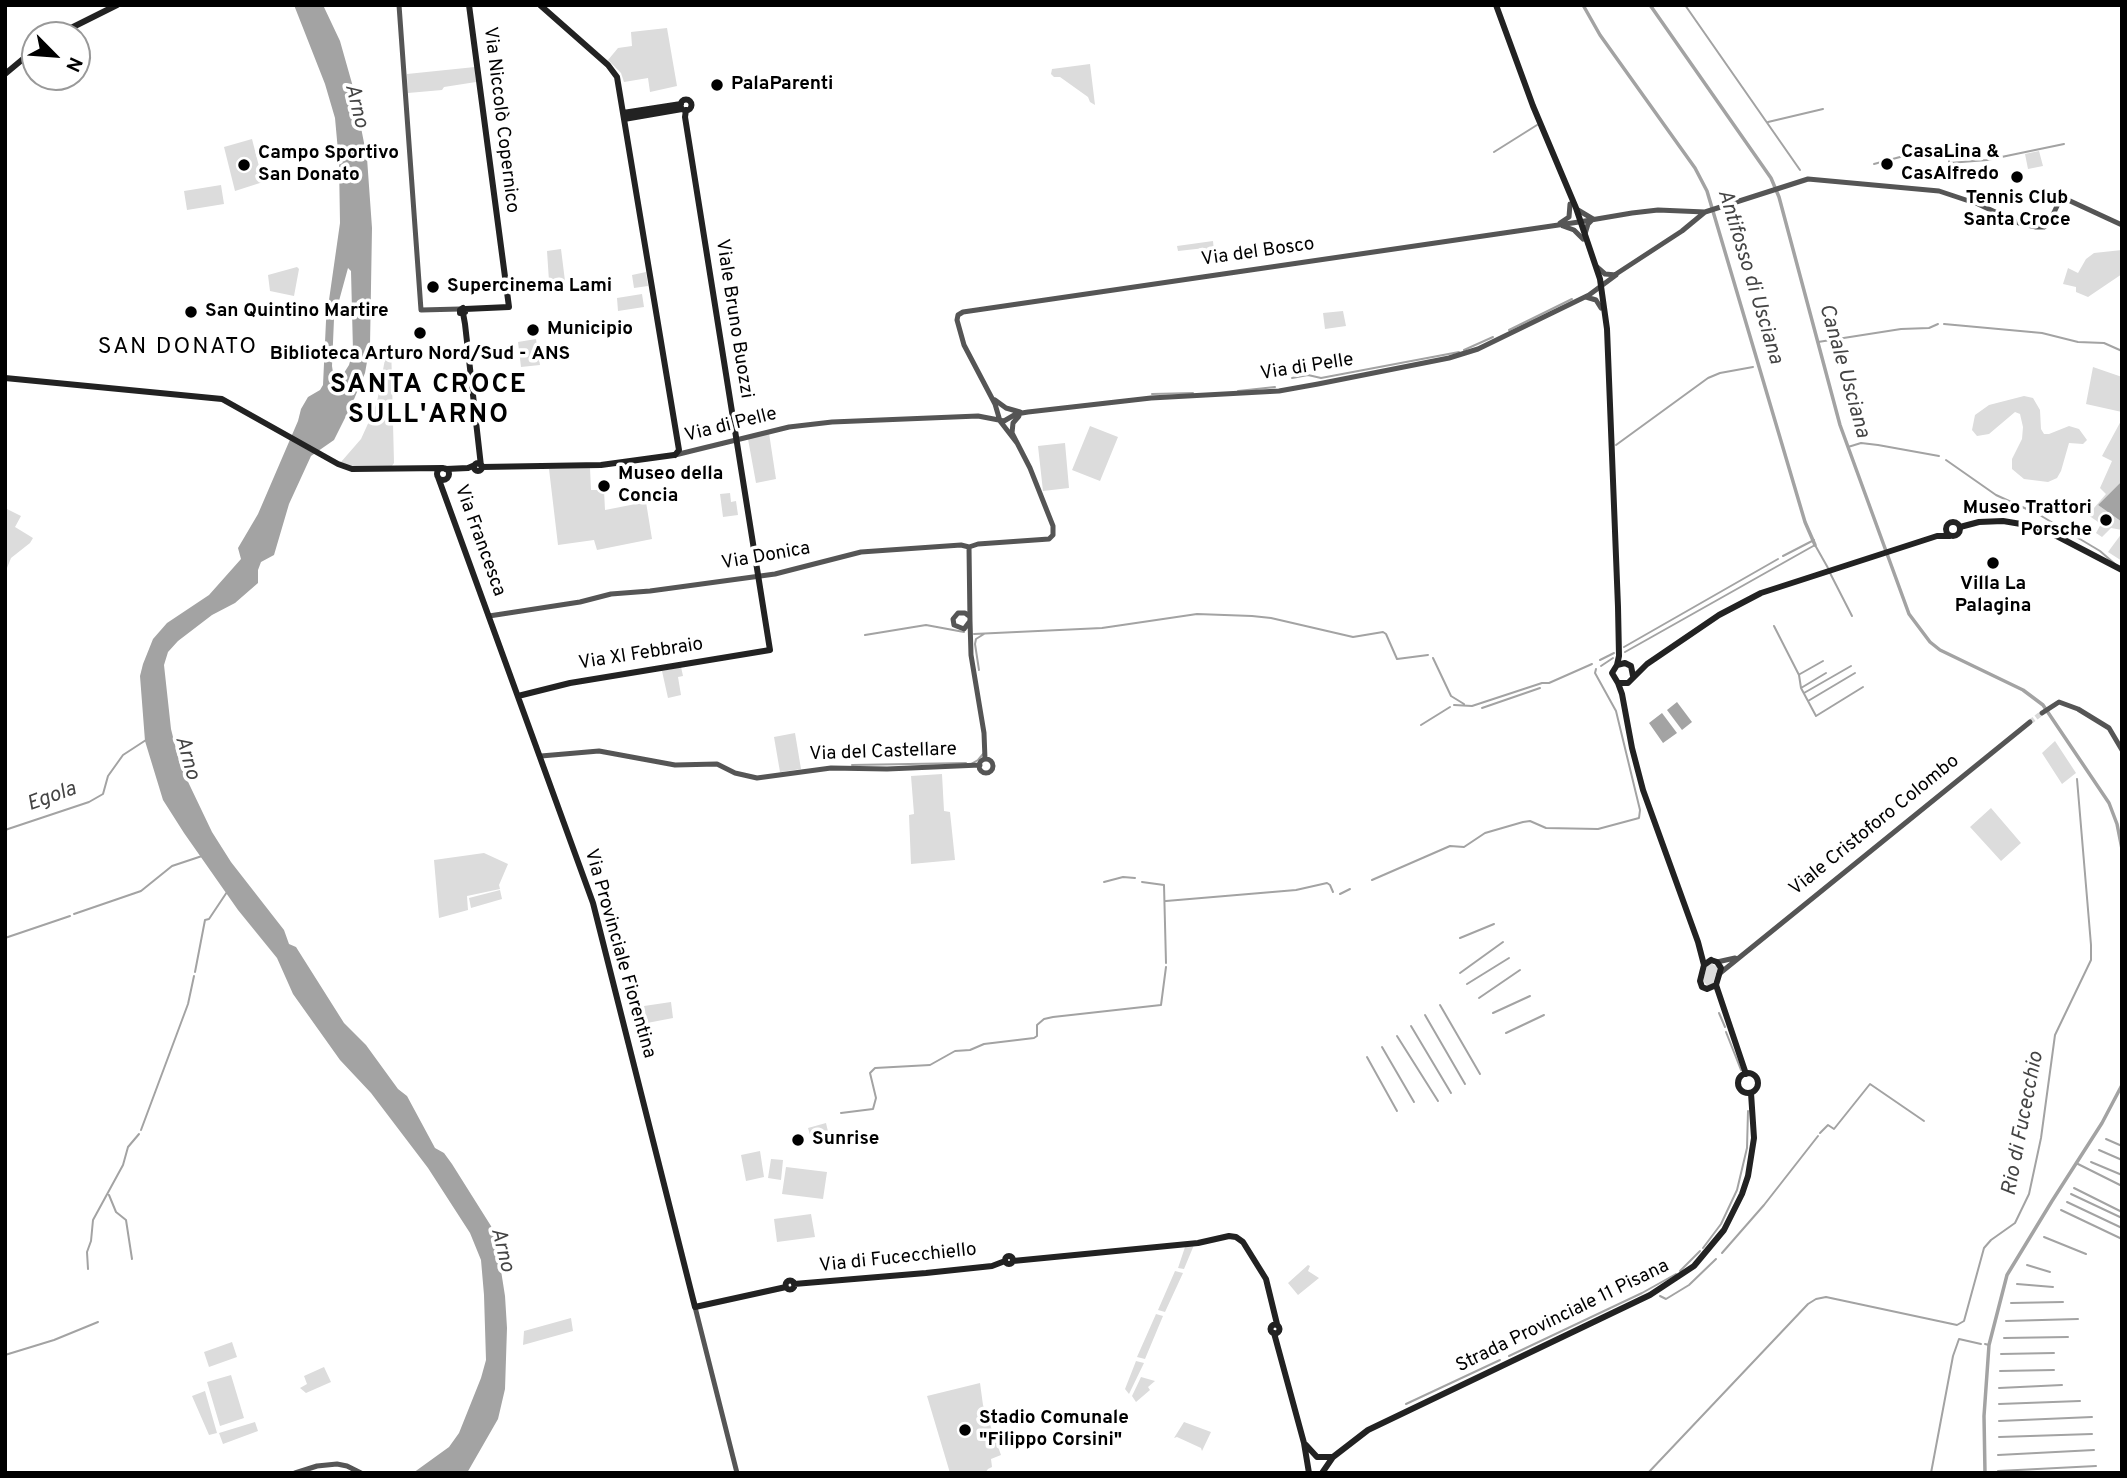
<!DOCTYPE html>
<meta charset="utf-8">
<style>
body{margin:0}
#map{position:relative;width:2127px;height:1478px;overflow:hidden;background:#fff;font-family:Overpass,sans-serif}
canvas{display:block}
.frame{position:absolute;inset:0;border:7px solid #000;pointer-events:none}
.north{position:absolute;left:21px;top:21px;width:70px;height:70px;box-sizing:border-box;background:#fff;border:2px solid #999;border-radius:50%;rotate:115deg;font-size:19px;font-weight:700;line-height:28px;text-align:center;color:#000}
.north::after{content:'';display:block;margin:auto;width:24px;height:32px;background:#000;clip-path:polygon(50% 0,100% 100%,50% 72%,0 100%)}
</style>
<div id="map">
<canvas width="2127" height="1478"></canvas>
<div class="frame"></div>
<div class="north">N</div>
</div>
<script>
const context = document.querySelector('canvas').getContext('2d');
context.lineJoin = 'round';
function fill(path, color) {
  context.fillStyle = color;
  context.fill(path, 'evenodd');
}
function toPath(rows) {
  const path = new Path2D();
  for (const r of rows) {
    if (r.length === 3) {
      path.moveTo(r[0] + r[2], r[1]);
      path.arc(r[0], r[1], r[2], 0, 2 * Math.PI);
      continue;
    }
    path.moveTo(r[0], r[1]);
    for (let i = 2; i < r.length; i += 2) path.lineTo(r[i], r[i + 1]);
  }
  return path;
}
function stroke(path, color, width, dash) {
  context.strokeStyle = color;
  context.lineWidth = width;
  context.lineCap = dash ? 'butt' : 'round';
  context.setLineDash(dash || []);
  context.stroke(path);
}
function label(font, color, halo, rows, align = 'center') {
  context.font = font + ' Overpass,sans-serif';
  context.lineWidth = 7;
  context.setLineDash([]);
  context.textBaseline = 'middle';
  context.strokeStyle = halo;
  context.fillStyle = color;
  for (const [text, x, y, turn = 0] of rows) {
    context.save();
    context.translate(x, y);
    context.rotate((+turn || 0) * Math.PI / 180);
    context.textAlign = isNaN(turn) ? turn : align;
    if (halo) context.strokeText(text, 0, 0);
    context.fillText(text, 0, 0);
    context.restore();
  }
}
fill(toPath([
 [667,28,677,86,650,92,648,78,624,82,621,73,608,60,618,48,632,46,631,32],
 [1090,64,1095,105,1090,102,1088,97,1060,77,1054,77,1051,74,1052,69],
 [475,67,476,82,444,87,442,90,408,93,407,74],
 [252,139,263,182,235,191,224,147],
 [2039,151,2043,166,2028,169,2025,154],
 [221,185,224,204,187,210,184,191],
 [1213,241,1214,251,1205,248,1178,251,1177,246],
 [561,249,566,289,557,290,556,294,553,294,550,293,550,289,553,288,552,281,549,281,547,251],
 [2122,250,2122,274,2088,297,2076,292,2076,287,2063,284,2068,268,2078,273,2086,259,2094,253],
 [297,267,299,269,294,296,270,291,268,275],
 [646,272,648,286,634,288,632,275],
 [642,294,644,307,618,311,617,298],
 [1343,311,1346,326,1325,329,1323,313],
 [536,339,540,365,521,367,518,342],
 [388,343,391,343,394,463,389,470,356,469,341,462,361,439,371,417,377,402],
 [2093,367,2122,377,2122,412,2086,404],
 [2024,396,2033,398,2040,410,2041,429,2044,434,2049,434,2069,426,2079,429,2087,440,2083,444,2069,443,2061,471,2057,478,2048,482,2024,479,2012,469,2012,459,2022,439,2023,427,2020,414,2015,412,1989,434,1977,436,1972,430,1975,415,1989,405],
 [2122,419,2122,481,2098,505,2122,522,2122,530,2111,528,2102,537,2096,533,2101,524,2088,515,2106,494,2100,488,2112,461,2102,456],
 [1090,426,1118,437,1100,481,1072,470],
 [769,433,776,479,756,483,748,439],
 [1065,443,1069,488,1043,491,1038,446],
 [590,468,591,490,604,490,605,510,646,502,652,539,597,550,594,540,558,545,549,469],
 [730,493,731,502,736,501,738,515,723,517,720,494],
 [5,508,21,516,15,527,33,538,30,543,11,558,5,573],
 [2122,533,2122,561,2108,552],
 [681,667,683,676,678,677,681,695,668,698,662,671],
 [795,733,801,769,780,772,774,737],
 [2055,741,2076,773,2062,784,2042,753],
 [942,774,944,811,950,812,955,860,911,864,909,815,914,814,911,776],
 [1991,808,2021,843,2001,861,1970,827],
 [484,853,508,864,499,885,500,889,467,896,468,910,439,918,434,860],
 [500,890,502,899,471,908,469,898],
 [1711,963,1718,968,1713,983,1708,986,1703,981,1707,966],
 [671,1002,673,1018,647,1023,644,1006],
 [826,1123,830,1140,813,1145,808,1128],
 [760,1151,764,1177,746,1181,741,1155],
 [771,1159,783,1160,781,1180,768,1178],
 [786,1167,827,1172,823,1199,782,1194],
 [811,1214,815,1237,777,1242,774,1219],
 [1194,1245,1184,1269,1178,1268,1185,1247],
 [1308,1265,1310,1266,1308,1271,1319,1278,1298,1295,1288,1283],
 [1175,1271,1183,1273,1165,1312,1158,1310],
 [1156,1314,1163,1316,1145,1359,1137,1357],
 [571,1318,573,1331,523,1345,524,1331],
 [232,1342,237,1357,209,1367,204,1352],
 [1136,1361,1144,1363,1129,1394,1125,1389],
 [324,1367,331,1382,306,1393,300,1388,307,1384,304,1376],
 [231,1375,244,1418,220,1426,207,1382],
 [1141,1377,1155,1381,1148,1387,1150,1390,1136,1402,1132,1396],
 [980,1383,983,1405,1001,1455,991,1459,992,1467,988,1469,985,1473,950,1473,927,1396],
 [205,1391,217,1433,209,1435,192,1396],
 [255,1422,258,1431,223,1444,219,1433],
 [1184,1422,1211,1432,1202,1451,1201,1448,1177,1437,1174,1438]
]), '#dcdcdc');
fill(toPath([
 [294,5,323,5,340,41,353,87,367,158,372,228,370,345,365,373,352,404,334,440,311,456,289,504,274,555,261,562,258,570,258,583,235,603,212,615,178,641,168,652,164,665,171,729,180,765,212,832,231,862,284,930,289,944,296,947,344,1023,366,1045,398,1089,407,1096,435,1148,444,1153,452,1164,491,1226,497,1245,505,1296,507,1328,505,1389,498,1419,467,1473,413,1473,449,1447,459,1433,481,1378,486,1360,484,1295,481,1260,470,1233,428,1168,371,1093,340,1060,293,994,277,958,238,910,184,833,163,800,145,741,140,676,143,664,153,639,167,623,209,595,241,559,238,548,258,514,298,421,301,409,308,397,320,390,323,385,326,321,340,223,339,162,335,118,325,84],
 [348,268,351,271,353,351,349,365,342,376,334,379,332,366,334,319],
 [2122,481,2122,522,2098,505],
 [1677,702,1692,722,1682,730,1667,710],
 [1662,713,1677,733,1663,743,1649,723]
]), '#a3a3a3');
stroke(toPath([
 [1685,5,1800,170],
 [1768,122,1823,109],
 [1494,152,1537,125],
 [1874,164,1900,157,1949,155,1949,163,1987,160,2064,144],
 [1944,324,2042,333,2078,342,2104,343,2122,351],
 [1509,330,1572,299],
 [1818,342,1901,329,1929,328,1938,324],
 [1464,350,1493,337],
 [1292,378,1308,375,1321,378,1459,352],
 [1238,391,1275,387],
 [1152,394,1193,393],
 [1616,445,1708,378,1720,373,1753,367],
 [1848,447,1861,443,1878,445,1939,456],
 [1946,460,1996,495,2031,511],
 [2038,514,2100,551,2115,564],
 [1783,556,1814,540],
 [1830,573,1852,616],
 [1774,626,1799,675,1801,688,1816,716,1863,687],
 [974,634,1102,628,1197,614,1252,616,1271,618,1353,637,1383,632,1386,634,1397,659,1428,655],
 [865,635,926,625,964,632],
 [1624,647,1778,559],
 [1625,652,1815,545,1828,568],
 [1433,658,1451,696,1464,704],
 [1600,660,1614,653],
 [1601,666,1613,658],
 [979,670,975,644,976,639,984,634],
 [1800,674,1823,661],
 [1801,688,1826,673],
 [1804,693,1851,666],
 [1808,701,1855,673],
 [1454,705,1472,706,1542,683,1549,683,1592,664],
 [1482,708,1540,688],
 [1421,725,1450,707],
 [971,764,978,760,983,754],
 [852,765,966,763],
 [5,830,89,802,103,794,108,776,123,755,146,740],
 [1372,880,1450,846,1464,847,1485,833,1523,822,1530,821,1546,828,1598,829,1639,818,1640,810,1616,711,1595,673,1596,669],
 [1104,882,1123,877,1135,878],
 [1142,882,1164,885,1166,963],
 [1340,894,1350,889],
 [1166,901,1296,890,1327,883,1330,885,1333,892],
 [74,914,141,891,172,866,202,856],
 [5,938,70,916],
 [1460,938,1494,924],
 [195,972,205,920,209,919,227,892],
 [1460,973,1503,942],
 [1467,984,1509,958],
 [1479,998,1520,970],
 [1440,1005,1480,1074],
 [1493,1013,1530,996],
 [1719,1013,1725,1027],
 [1425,1015,1465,1084],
 [1411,1026,1451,1093],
 [1726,1032,1741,1070],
 [1506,1033,1544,1015],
 [1397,1036,1438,1101],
 [1382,1047,1414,1102],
 [1367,1057,1397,1111],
 [841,1113,873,1109,876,1098,870,1073,875,1068,930,1065,955,1051,970,1050,984,1044,1034,1038,1037,1036,1037,1025,1044,1019,1053,1017,1161,1005,1166,967],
 [141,1130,188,1004,194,976],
 [1820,1133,1828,1125,1834,1129,1870,1084,1924,1121],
 [2106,1139,2122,1146],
 [2099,1150,2122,1160],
 [2091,1162,2122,1175],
 [2076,1163,2122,1186],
 [2074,1188,2122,1212],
 [2071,1194,2122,1218],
 [109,1195,116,1212,126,1220,132,1259],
 [2067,1202,2122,1228],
 [2061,1210,2122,1239],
 [2044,1237,2086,1254],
 [1703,1248,1721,1224,1737,1190,1747,1148,1748,1111],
 [1722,1253,1764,1205,1818,1136],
 [2027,1265,2050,1272],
 [88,1269,87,1252,91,1241,93,1220,123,1165,128,1147,139,1134],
 [1680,1271,1700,1251],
 [2017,1284,2053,1287],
 [1660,1296,1666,1299,1689,1285,1716,1259],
 [2011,1303,2063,1302],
 [2006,1321,2078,1319],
 [2004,1338,2068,1337],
 [1985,1344,1989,1345],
 [2001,1354,2054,1353],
 [5,1355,54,1340,98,1322],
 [1509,1356,1642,1293,1676,1274],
 [2000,1371,2054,1370],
 [1999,1388,2062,1385],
 [1406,1404,1500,1360],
 [1999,1404,2080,1401],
 [1999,1421,2092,1417],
 [1999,1437,2092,1434],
 [1998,1455,2094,1450],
 [1998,1471,2096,1466],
 [1648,1473,1808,1304,1816,1299,1826,1297,1957,1325,1964,1321,1984,1248,1991,1240,2015,1223,2029,1194,2041,1138,2055,1035,2091,960,2091,945,2077,779],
 [1931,1473,1953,1356,1959,1339,1981,1344]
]), '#a3a3a3', 2);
stroke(toPath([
 [1583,5,1600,35,1695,168,1707,191,1805,522,1815,545],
 [1650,5,1771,178,1779,197,1840,425,1909,614,1930,642,1940,650,2023,690,2043,705,2109,803,2117,824,2122,849],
 [1985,1473,1984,1416,1989,1345,2007,1275,2052,1201,2102,1123,2122,1085]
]), '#a3a3a3', 3.5);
stroke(toPath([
 [2030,722,2042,713]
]), '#d9d9d9', 5, [5, 2.5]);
stroke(toPath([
 [399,5,421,310,460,309],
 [1578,210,1593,219,1588,224,1585,234],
 [1560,223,1569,217,1570,204],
 [1563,226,1574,230,1583,239],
 [1597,267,1605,274,1616,275],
 [1613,276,1682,231,1705,212],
 [1586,297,1596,300,1601,308],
 [995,400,1006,408,1020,412],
 [1017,443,1000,421,995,404,964,345,957,320,958,315,963,312,1579,222,1632,213,1658,210,1705,212,1808,179,1939,191,1978,204,2019,223,2036,227,2044,227,2049,223,2058,204,2064,200,2068,200,2122,225],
 [675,455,789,427,832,422,978,416,1004,421,1016,414,1028,412,1151,398,1279,391,1318,384,1449,358,1478,349,1589,295,1616,275],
 [489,616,580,602,611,594,650,591,775,574,861,552,961,545,969,547,978,544,1049,539,1053,535,1053,526,1030,468,1012,433,1013,423,1019,416],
 [969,616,965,613,958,613,953,619,954,625,964,629,970,621,969,547],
 [970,621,971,655,984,733,985,759],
 [2042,713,2059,702,2078,709,2109,728,2122,750],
 [541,756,599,751,675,765,717,764,735,773,757,778,831,768,887,769,980,765],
 [986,766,7],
 [1717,962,1735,958],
 [1719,974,2030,722],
 [695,1307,737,1473],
 [295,1473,317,1466,337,1464,347,1466,361,1473]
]), '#555', 5);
stroke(toPath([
 [540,5,608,65,617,77,679,450,675,455],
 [1496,5,1533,106,1576,208,1600,279,1607,329,1618,607,1619,656,1617,665],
 [57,35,117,5],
 [5,74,35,49],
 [686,105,5.5],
 [623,113,681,104],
 [624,119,682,109],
 [465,309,509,307,469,5],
 [465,312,463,308,460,310,460,313,463,313,465,324,481,466],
 [5,378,222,399,338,464,352,469,443,468],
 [478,467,4],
 [482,467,601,465,674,455],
 [443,474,6],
 [446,469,468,468,475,465],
 [438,477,593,903,695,1307,786,1287],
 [1953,529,7],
 [1960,527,1979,522,2003,521,2033,526,2049,532,2122,570],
 [1633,676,1631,666,1625,663,1617,665,1612,673,1618,683,1628,683,1647,664,1719,615,1761,593,1937,536,1950,536],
 [1618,683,1622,694,1632,748,1643,790,1698,942,1704,965],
 [518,696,570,683,770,650,685,117,686,110],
 [1711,960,1717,962,1721,968,1716,985,1707,989,1702,987,1700,981,1704,965,1711,960],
 [1716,985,1746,1074],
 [1748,1083,10],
 [1009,1260,4],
 [1013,1261,1198,1243,1229,1236,1236,1237,1243,1242,1266,1279,1277,1324],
 [790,1285,4.5],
 [794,1284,926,1273,992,1266,1005,1261],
 [1275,1329,4.5],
 [1274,1333,1304,1443,1309,1473],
 [1306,1445,1317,1457,1333,1457],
 [1322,1473,1333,1457,1368,1430,1650,1295,1694,1266,1724,1230,1742,1194,1748,1176,1754,1138,1751,1093]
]), '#222', 6);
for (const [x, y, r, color] of [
 [717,85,7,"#000"],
 [1887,164,7,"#000"],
 [244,165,7,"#000"],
 [2017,177,7,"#000"],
 [433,287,7,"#000"],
 [191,312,7,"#000"],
 [533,330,7,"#000"],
 [420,333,7,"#000"],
 [604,486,7,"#000"],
 [2106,520,7,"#000"],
 [1993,563,7,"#000"],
 [798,1140,7,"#000"],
 [965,1430,7,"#000"]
]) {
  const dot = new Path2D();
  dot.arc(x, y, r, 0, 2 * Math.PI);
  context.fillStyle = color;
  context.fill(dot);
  stroke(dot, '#fff', 2.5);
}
label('bold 19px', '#000', '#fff', [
 ["PalaParenti",731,85],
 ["CasaLina &",1901,153],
 ["CasAlfredo",1901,175],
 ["Campo Sportivo",258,154],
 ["San Donato",258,176],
 ["Tennis Club",2017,199,"center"],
 ["Santa Croce",2017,221,"center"],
 ["Supercinema Lami",447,287],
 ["San Quintino Martire",205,312],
 ["Municipio",547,330],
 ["Biblioteca Arturo Nord/Sud - ANS",420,355,"center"],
 ["Museo della",618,475],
 ["Concia",618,497],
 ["Museo Trattori",2092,509,"right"],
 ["Porsche",2092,531,"right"],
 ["Villa La",1993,585,"center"],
 ["Palagina",1993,607,"center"],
 ["Sunrise",812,1140],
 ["Stadio Comunale",979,1419],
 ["\"Filippo Corsini\"",979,1441]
], 'left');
label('19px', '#000', '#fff', [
 ["Via Niccolò Copernico",500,120,83],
 ["Via del Bosco",1258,253,-8],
 ["Viale Bruno Buozzi",733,319,81],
 ["Via di Pelle",1307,368,-9],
 ["Via di Pelle",731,426,-14],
 ["Via Francesca",479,541,70],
 ["Via Donica",766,557,-10],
 ["Via XI Febbraio",641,655,-9],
 ["Via del Castellare",883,753,-2],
 ["Viale Cristoforo Colombo",1875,826,-39],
 ["Via Provinciale Fiorentina",619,954,74],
 ["Via di Fucecchiello",898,1259,-6],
 ["Strada Provinciale 11 Pisana",1563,1317,-26]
]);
label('italic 21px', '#444', '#fff', [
 ["Arno",355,106,76],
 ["Antifosso di Usciana",1749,277,73],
 ["Canale Usciana",1843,371,74],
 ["Arno",186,758,74],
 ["Egola",52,798,-20],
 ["Rio di Fucecchio",2024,1124,-79],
 ["Arno",501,1250,76]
]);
context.letterSpacing = '2px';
label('23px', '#000', '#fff', [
 ["SAN DONATO",178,348]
]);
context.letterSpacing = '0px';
context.letterSpacing = '2px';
label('bold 26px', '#000', '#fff', [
 ["SANTA CROCE",429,387],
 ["SULL'ARNO",429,417]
]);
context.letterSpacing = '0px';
</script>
